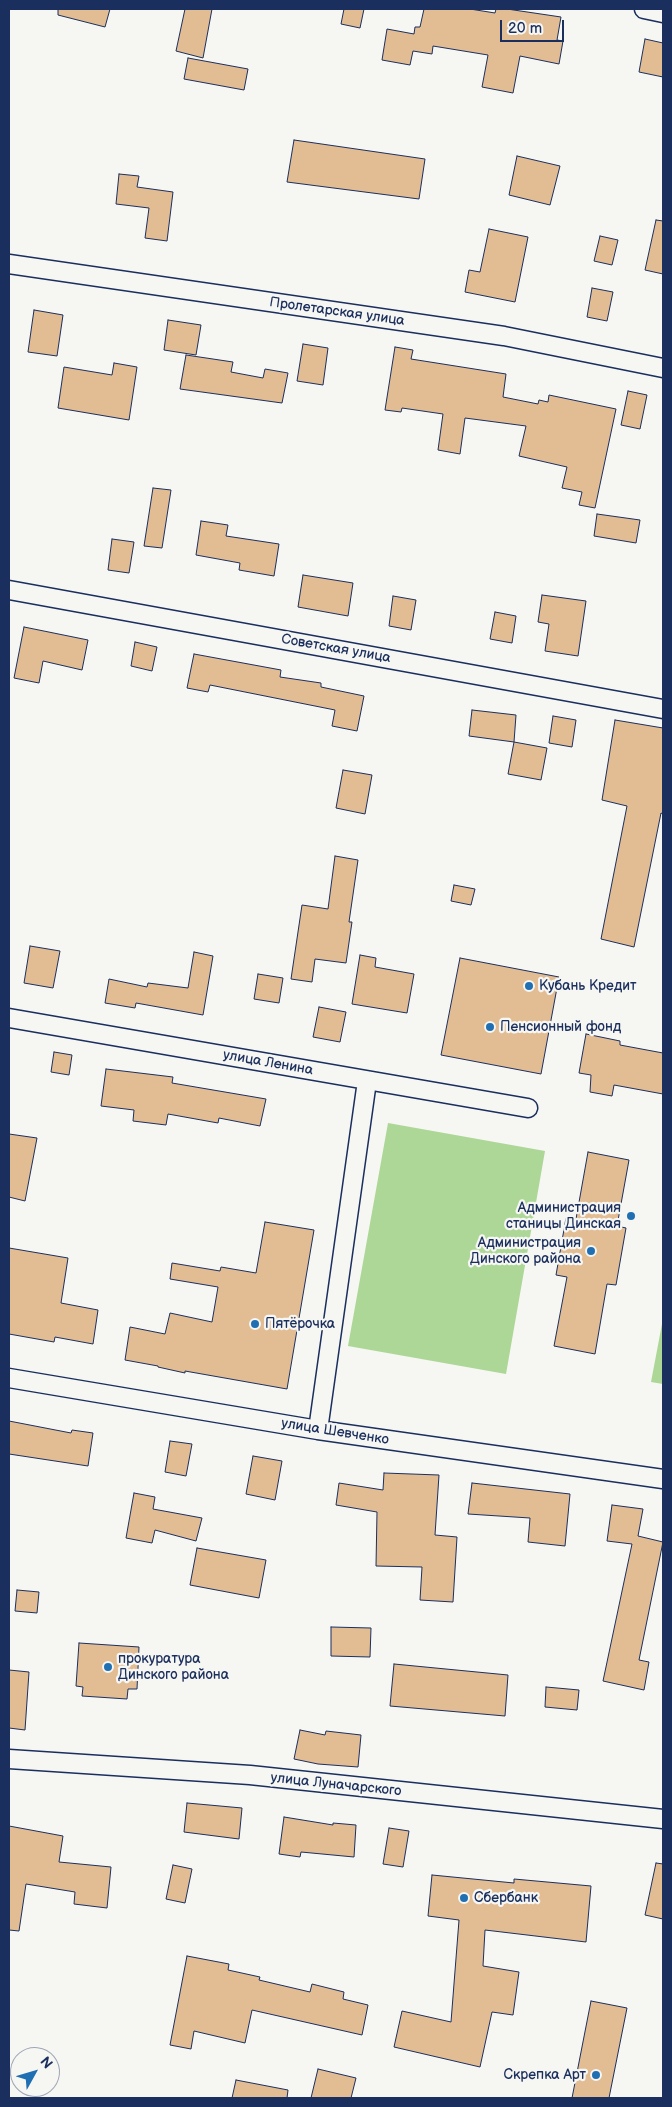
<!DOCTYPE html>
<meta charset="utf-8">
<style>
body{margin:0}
#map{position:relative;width:672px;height:2107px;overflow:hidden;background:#f6f6f2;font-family:"Balsamiq Sans",sans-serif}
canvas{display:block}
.frame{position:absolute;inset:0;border:10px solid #1b2f5e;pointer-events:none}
.north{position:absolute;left:10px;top:2047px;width:50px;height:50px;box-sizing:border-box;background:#f6f6f2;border:1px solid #9ea6b7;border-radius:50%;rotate:51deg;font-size:14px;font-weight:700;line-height:20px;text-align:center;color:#1b2f5e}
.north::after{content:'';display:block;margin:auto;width:18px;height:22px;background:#1f6fb2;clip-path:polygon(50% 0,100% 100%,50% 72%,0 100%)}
.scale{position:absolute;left:500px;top:20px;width:64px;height:22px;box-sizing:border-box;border:2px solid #1b2f5e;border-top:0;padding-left:6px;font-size:15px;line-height:18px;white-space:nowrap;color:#1b2f5e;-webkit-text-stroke:4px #f6f6f2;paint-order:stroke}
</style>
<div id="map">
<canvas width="672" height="2107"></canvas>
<div class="frame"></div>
<div class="north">N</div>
<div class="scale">20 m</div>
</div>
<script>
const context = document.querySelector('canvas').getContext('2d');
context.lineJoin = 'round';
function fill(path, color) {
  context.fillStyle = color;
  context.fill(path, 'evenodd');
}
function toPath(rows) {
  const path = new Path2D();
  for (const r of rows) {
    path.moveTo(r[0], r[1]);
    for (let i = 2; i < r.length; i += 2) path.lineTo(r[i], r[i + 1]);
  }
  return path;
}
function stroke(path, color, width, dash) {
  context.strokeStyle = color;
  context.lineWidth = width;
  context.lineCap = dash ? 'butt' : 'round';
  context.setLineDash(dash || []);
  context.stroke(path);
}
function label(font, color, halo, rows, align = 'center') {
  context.font = font + ' "Balsamiq Sans",sans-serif';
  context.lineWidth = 4.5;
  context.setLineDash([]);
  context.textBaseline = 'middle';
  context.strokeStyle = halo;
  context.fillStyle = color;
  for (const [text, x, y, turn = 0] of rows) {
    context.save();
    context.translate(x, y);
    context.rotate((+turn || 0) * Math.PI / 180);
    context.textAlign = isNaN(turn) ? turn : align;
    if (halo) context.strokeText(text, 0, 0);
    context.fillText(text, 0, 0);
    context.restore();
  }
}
fill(toPath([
 [388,1123,545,1151,506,1374,348,1346],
 [662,1324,663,1324,663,1384,651,1382]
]), '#acd796');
const building = toPath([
 [58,9,110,9,105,27,58,15,58,9],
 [185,9,212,9,203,58,176,51,185,9],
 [344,9,364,9,360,28,341,24,344,9],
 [424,9,470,9,495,13,496,9,507,9,561,17,557,40,563,41,559,64,520,56,513,93,482,87,488,55,433,46,432,54,413,51,410,65,382,60,387,29,414,34,415,27,420,27,424,9],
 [645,39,663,43,663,77,639,72,645,39],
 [188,58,248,69,244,90,184,79,188,58],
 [294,140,425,159,419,199,287,182,294,140],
 [517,156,560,166,550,205,509,195,517,156],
 [119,174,139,176,137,187,173,192,167,241,145,238,149,208,116,204,119,174],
 [656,220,663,221,663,274,645,270,656,220],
 [489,229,528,237,515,302,465,292,469,270,480,272,489,229],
 [600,236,618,240,612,265,594,261,600,236],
 [592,288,613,292,607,321,587,317,592,288],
 [34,310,63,315,57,356,28,352,34,310],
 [168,320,201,325,196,355,164,350,168,320],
 [303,344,328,348,323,385,297,381,303,344],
 [395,347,413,350,411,359,506,374,503,397,538,404,539,400,548,402,549,395,616,409,595,508,579,505,582,492,562,488,567,467,519,456,526,426,465,418,460,454,438,450,443,414,402,408,401,412,385,410,395,347],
 [186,355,233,362,231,372,263,378,265,369,288,373,282,403,180,389,186,355],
 [114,363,137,367,129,420,58,408,64,367,112,375,114,363],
 [628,391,647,395,640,429,621,425,628,391],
 [153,488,171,490,162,548,144,546,153,488],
 [597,514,640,520,636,543,594,536,597,514],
 [201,521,228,525,226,536,279,544,274,576,239,570,240,563,196,555,201,521],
 [112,539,134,542,129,573,108,570,112,539],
 [303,575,353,583,348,616,298,607,303,575],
 [542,595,586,601,578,656,545,651,549,624,538,622,542,595],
 [393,596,416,600,411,630,389,626,393,596],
 [495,612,516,616,512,643,490,639,495,612],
 [24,627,88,640,82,670,43,661,39,683,14,678,24,627],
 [135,642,157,647,152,671,131,666,135,642],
 [194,654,281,670,280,677,321,683,321,687,364,696,357,731,332,726,335,710,210,685,208,692,187,688,194,654],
 [472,710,516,715,514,742,547,748,541,780,508,774,514,742,469,736,472,710],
 [553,716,576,720,572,747,549,743,553,716],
 [615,720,663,728,663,814,661,813,634,947,601,939,627,806,602,800,615,720],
 [343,770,372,775,365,814,336,808,343,770],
 [335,856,358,860,349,922,352,922,346,963,315,959,312,982,291,979,302,905,328,909,335,856],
 [454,885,475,889,471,905,451,901,454,885],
 [30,946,60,951,53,988,24,983,30,946],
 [194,952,213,956,203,1015,136,1003,135,1008,105,1003,109,979,147,987,148,983,188,988,194,952],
 [360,955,376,958,375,967,414,974,407,1013,352,1004,360,955],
 [460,958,559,977,541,1074,441,1055,460,958],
 [258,974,283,978,279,1003,254,999,258,974],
 [319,1007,346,1012,340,1042,313,1037,319,1007],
 [586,1034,620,1041,620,1045,663,1053,663,1094,614,1085,612,1096,590,1092,591,1075,579,1073,586,1034],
 [54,1052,72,1055,69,1075,51,1072,54,1052],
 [106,1069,173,1077,172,1083,266,1099,260,1126,219,1118,218,1123,168,1114,166,1125,133,1121,134,1110,101,1106,106,1069],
 [9,1134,37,1138,25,1201,9,1197,9,1134],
 [588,1152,629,1160,617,1226,626,1228,616,1285,607,1284,595,1354,554,1346,567,1277,556,1275,566,1218,576,1219,588,1152],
 [265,1222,314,1230,287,1389,185,1371,185,1373,158,1367,158,1366,125,1360,130,1327,165,1334,170,1313,212,1322,218,1287,170,1279,172,1263,220,1271,221,1267,256,1273,265,1222],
 [9,1248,68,1258,61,1303,98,1310,93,1344,55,1337,54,1342,9,1334,9,1248],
 [9,1421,71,1433,72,1430,93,1433,88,1466,9,1454,9,1421],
 [170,1441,192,1444,186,1476,165,1472,170,1441],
 [253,1456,282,1461,275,1500,246,1494,253,1456],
 [384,1473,439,1475,435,1535,457,1537,453,1602,420,1600,422,1567,376,1566,377,1512,336,1505,339,1483,383,1490,384,1473],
 [472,1483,570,1494,565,1546,528,1542,530,1518,468,1514,472,1483],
 [134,1493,155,1497,153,1509,202,1518,196,1541,155,1530,152,1543,126,1538,134,1493],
 [612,1505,643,1509,638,1536,663,1542,639,1660,649,1662,644,1690,603,1681,632,1544,607,1541,612,1505],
 [197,1548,266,1560,259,1598,190,1585,197,1548],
 [17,1590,39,1592,37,1613,15,1611,17,1590],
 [331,1627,371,1628,370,1657,331,1656,331,1627],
 [79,1643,139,1647,137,1689,128,1689,127,1699,82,1696,83,1687,76,1686,79,1643],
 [394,1664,508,1675,505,1716,390,1706,394,1664],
 [9,1670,29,1672,25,1730,9,1728,9,1670],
 [546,1687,579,1690,577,1710,545,1707,546,1687],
 [300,1730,325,1735,326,1731,361,1735,358,1767,318,1764,294,1759,300,1730],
 [187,1803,242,1808,239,1839,184,1832,187,1803],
 [284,1817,333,1825,333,1823,356,1825,354,1857,301,1852,300,1857,279,1854,284,1817],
 [9,1826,63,1836,59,1862,111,1867,107,1908,74,1904,75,1892,26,1884,19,1931,9,1930,9,1826],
 [389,1828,409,1831,403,1867,383,1864,389,1828],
 [656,1863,663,1864,663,1919,645,1915,656,1863],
 [173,1865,192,1869,185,1903,166,1899,173,1865],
 [432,1875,514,1883,514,1879,591,1886,586,1942,485,1930,483,1966,519,1972,513,2015,492,2012,480,2067,394,2047,402,2011,451,2022,459,1920,428,1916,432,1875],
 [187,1956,229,1964,228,1970,260,1977,259,1980,310,1992,312,1984,344,1992,343,1999,368,2005,362,2035,252,2010,245,2043,194,2031,191,2049,170,2045,187,1956],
 [591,2001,627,2008,609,2098,572,2098,591,2001],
 [318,2069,356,2078,351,2098,311,2098,318,2069],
 [236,2080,288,2090,287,2098,232,2098,236,2080]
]);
fill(building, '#e2bc93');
stroke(building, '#1b2f5e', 1);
const street = toPath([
 [644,9,663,13],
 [9,264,504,336,663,368],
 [9,590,663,709],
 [9,1018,528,1108],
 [9,1378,318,1430,663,1479],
 [318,1430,367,1081],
 [9,1759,250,1775,663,1819]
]);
stroke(street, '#1b2f5e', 21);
stroke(street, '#f6f6f2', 18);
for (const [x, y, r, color] of [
 [529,986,5,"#1f6fb2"],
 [490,1027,5,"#1f6fb2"],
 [631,1216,5,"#1f6fb2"],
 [591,1251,5,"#1f6fb2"],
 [255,1324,5,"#1f6fb2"],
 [108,1667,5,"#1f6fb2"],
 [464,1898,5,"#1f6fb2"],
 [596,2075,5,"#1f6fb2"]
]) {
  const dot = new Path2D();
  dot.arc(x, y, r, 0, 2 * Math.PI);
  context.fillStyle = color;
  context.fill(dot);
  stroke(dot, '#f6f6f2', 2);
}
label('14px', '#1b2f5e', '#f6f6f2', [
 ["Пролетарская улица",337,312,8],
 ["Советская улица",336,649,10],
 ["улица Ленина",268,1063,10],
 ["улица Шевченко",335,1432,9],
 ["улица Луначарского",336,1785,6]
]);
label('14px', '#1b2f5e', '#f6f6f2', [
 ["Кубань Кредит",539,986],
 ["Пенсионный фонд",500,1027],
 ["Администрация",621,1208,"right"],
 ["станицы Динская",621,1224,"right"],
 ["Администрация",581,1243,"right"],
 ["Динского района",581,1259,"right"],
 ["Пятёрочка",265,1324],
 ["прокуратура",118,1659],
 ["Динского района",118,1675],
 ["Сбербанк",474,1898],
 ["Скрепка Арт",586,2075,"right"]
], 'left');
</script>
